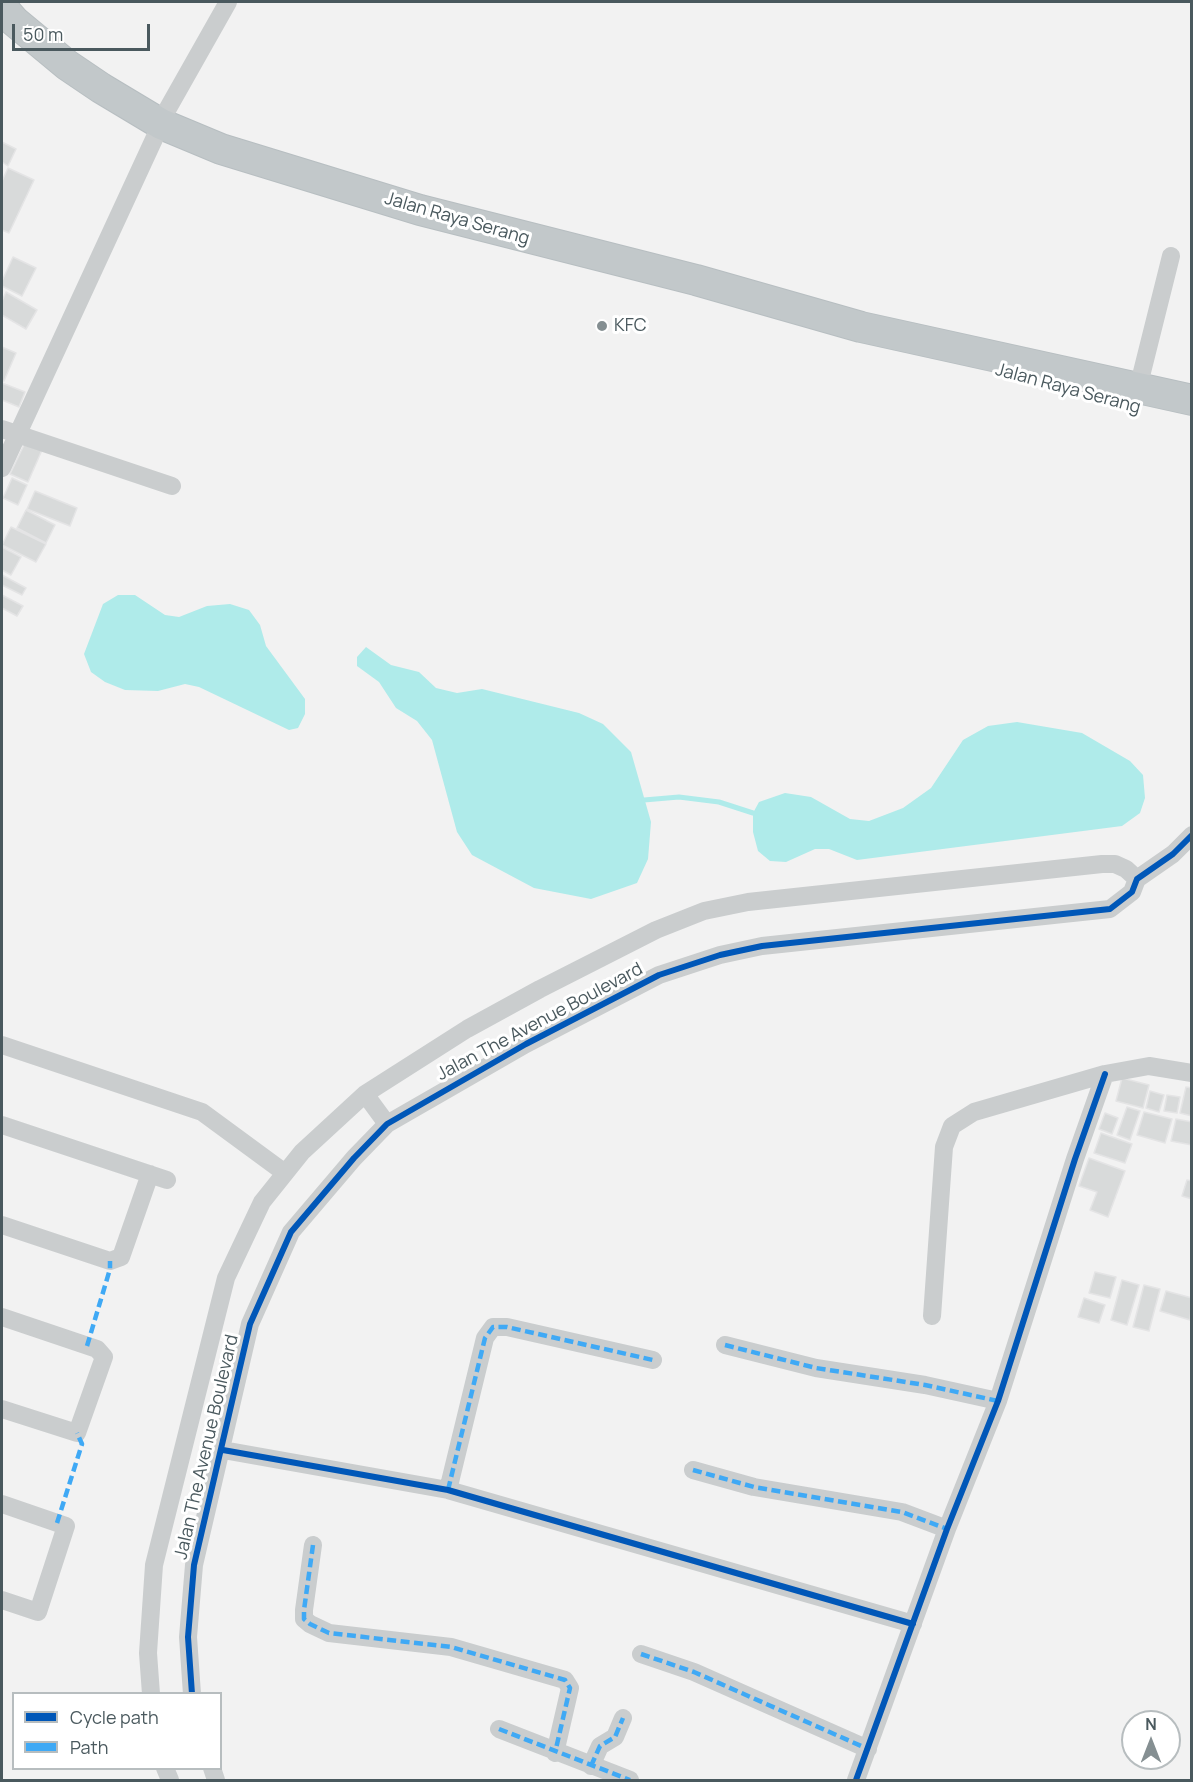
<!DOCTYPE html>
<style>
body{margin:0}
#map{position:relative;width:1193px;height:1782px;overflow:hidden;background:#f2f2f2;font-family:Manrope,sans-serif}
canvas{display:block}
.frame{position:absolute;inset:0;border:3px solid #4a595e;pointer-events:none}
.legend{position:absolute;left:12px;top:1692px;width:210px;height:78px;box-sizing:border-box;background:#fff;border:2px solid #b7bdbf;margin:0;padding:8px 10px;list-style:none;font-size:18px;color:#4a595e}
.legend li{display:flex;align-items:center;gap:12px;height:30px}
.legend b{width:30px;border:2px solid #b7bdbf}
.north{position:absolute;left:1121px;top:1710px;width:60px;height:60px;box-sizing:border-box;background:#fff;border:2px solid #b7bdbf;border-radius:50%;rotate:0deg;font-size:16px;font-weight:700;line-height:24px;text-align:center;color:#4a595e}
.north::after{content:'';display:block;margin:auto;width:21px;height:27px;background:#858f92;clip-path:polygon(50% 0,100% 100%,50% 72%,0 100%)}
.scale{position:absolute;left:12px;top:24px;width:138px;height:27px;box-sizing:border-box;border:3px solid #4a595e;border-top:0;padding-left:8px;font-size:18px;line-height:21px;white-space:nowrap;color:#4a595e;-webkit-text-stroke:4px #fff;paint-order:stroke}
</style>
<div id="map">
<canvas width="1193" height="1782"></canvas>
<div class="frame"></div>
<ul class="legend">
<li><b style="height:8px;background:#0057b8"></b>Cycle path</li>
<li><b style="height:8px;background:#3fa9f5"></b>Path</li>
</ul>
<div class="north">N</div>
<div class="scale">50 m</div>
</div>
<script>
const context = document.querySelector('canvas').getContext('2d');
context.lineJoin = 'round';
function fill(path, color) {
  context.fillStyle = color;
  context.fill(path, 'evenodd');
}
function toPath(rows) {
  const path = new Path2D();
  for (const r of rows) {
    path.moveTo(r[0], r[1]);
    for (let i = 2; i < r.length; i += 2) path.lineTo(r[i], r[i + 1]);
  }
  return path;
}
function stroke(path, color, width, dash) {
  context.strokeStyle = color;
  context.lineWidth = width;
  context.lineCap = dash ? 'butt' : 'round';
  context.setLineDash(dash || []);
  context.stroke(path);
}
function label(font, color, halo, rows, align = 'center') {
  context.font = font + ' Manrope,sans-serif';
  context.lineWidth = 6;
  context.setLineDash([]);
  context.textBaseline = 'middle';
  context.strokeStyle = halo;
  context.fillStyle = color;
  for (const [text, x, y, turn = 0] of rows) {
    context.save();
    context.translate(x, y);
    context.rotate((+turn || 0) * Math.PI / 180);
    context.textAlign = isNaN(turn) ? turn : align;
    if (halo) context.strokeText(text, 0, 0);
    context.fillText(text, 0, 0);
    context.restore();
  }
}
fill(toPath([
 [118,595,135,595,165,615,179,617,207,606,230,604,249,610,260,625,266,646,305,699,305,714,298,728,289,730,199,687,185,684,158,691,125,690,105,682,91,672,84,654,103,604],
 [366,647,391,665,419,672,436,688,457,693,482,689,579,713,603,724,631,752,651,822,648,859,637,883,591,899,534,888,472,855,457,832,432,740,417,721,396,708,379,682,357,666,357,657],
 [1017,722,1082,733,1130,761,1143,775,1145,798,1140,813,1122,826,857,860,829,849,815,849,786,862,770,861,758,851,753,832,753,813,759,802,785,793,811,797,850,819,869,821,903,808,931,788,963,740,988,726]
]), '#afebea');
stroke(toPath([
 [644,800,679,797,719,802,753,813]
]), '#afebea', 5);
const building = toPath([
 [2,142,16,149,8,166,2,162,2,142],
 [8,168,34,180,9,233,2,230,2,181,8,168],
 [13,257,36,268,22,296,2,286,2,281,13,257],
 [6,292,37,310,26,329,2,315,2,301,6,292],
 [2,347,16,353,4,381,2,380,2,347],
 [2,383,25,392,19,407,2,400,2,383],
 [25,443,42,450,28,482,10,474,25,443],
 [12,478,27,485,18,505,3,498,12,478],
 [35,491,77,508,70,526,27,509,35,491],
 [26,510,55,525,46,543,17,528,26,510],
 [11,527,46,544,36,562,2,545,11,527],
 [2,547,21,557,11,575,2,570,2,547],
 [2,575,26,588,22,595,2,585,2,575],
 [2,595,23,606,17,616,2,608,2,595],
 [1122,1078,1149,1085,1143,1108,1116,1101,1122,1078],
 [1186,1087,1192,1088,1192,1116,1180,1113,1186,1087],
 [1150,1091,1164,1095,1159,1112,1146,1108,1150,1091],
 [1167,1095,1180,1097,1177,1113,1164,1111,1167,1095],
 [1127,1107,1140,1111,1130,1140,1117,1135,1127,1107],
 [1144,1112,1172,1119,1165,1143,1137,1135,1144,1112],
 [1105,1113,1118,1118,1112,1134,1099,1129,1105,1113],
 [1176,1119,1192,1122,1192,1145,1171,1141,1176,1119],
 [1101,1133,1132,1144,1125,1163,1094,1153,1101,1133],
 [1089,1158,1125,1171,1108,1217,1090,1210,1097,1192,1079,1186,1089,1158],
 [1187,1180,1192,1181,1192,1199,1182,1196,1187,1180],
 [1095,1272,1116,1277,1110,1298,1089,1293,1095,1272],
 [1122,1280,1139,1285,1127,1325,1111,1320,1122,1280],
 [1144,1285,1160,1289,1149,1331,1133,1327,1144,1285],
 [1166,1291,1192,1298,1190,1320,1160,1311,1166,1291],
 [1084,1298,1105,1305,1099,1323,1078,1317,1084,1298]
]);
fill(building, '#d8dada');
stroke(building, '#e4e4e5', 1.5);
const trunk = toPath([
 [2,7,14,21,67,65,101,88,161,124,221,149,420,210,696,280,861,327,1192,400]
]);
stroke(trunk, '#b7bec1', 32);
stroke(toPath([
 [167,110,228,2],
 [1138,388,1171,256],
 [2,429,172,486],
 [2,468,161,124],
 [2,1045,202,1112,285,1173],
 [365,1094,387,1124],
 [2,1125,167,1180],
 [2,1225,110,1261,121,1257,150,1174],
 [932,1316,944,1147,952,1126,974,1112,1105,1074,1149,1066,1192,1073],
 [2,1317,97,1349,104,1357,77,1433,2,1409],
 [725,1345,816,1368,925,1385,998,1401],
 [223,1450,448,1490,913,1624],
 [693,1470,754,1487,902,1512,947,1529],
 [448,1490,485,1338,493,1327,507,1327,653,1360],
 [2,1504,66,1526,38,1612,2,1600],
 [313,1545,304,1610,304,1619,310,1624,329,1633,451,1647,565,1680,570,1688,555,1753],
 [641,1654,694,1672,868,1749],
 [151,1694,148,1653,154,1565,226,1278,262,1202,302,1152,365,1094,467,1029,540,989,656,930,704,911,748,902,1102,864,1115,864,1126,869,1137,879],
 [192,1694,188,1637,194,1565,250,1324,291,1232,354,1158,387,1124,526,1044,659,975,720,955,762,946,1110,909,1132,892,1137,879,1173,854,1192,835],
 [499,1729,630,1780],
 [591,1766,600,1746,615,1737,623,1718],
 [165,1768,170,1780],
 [212,1768,216,1780],
 [856,1780,947,1529,998,1401,1075,1159,1105,1074]
]), '#cacdce', 18);
stroke(trunk, '#c2c8ca', 30);
stroke(toPath([
 [725,1345,816,1368,925,1385,998,1401],
 [87,1346,110,1269,110,1261],
 [693,1470,754,1487,902,1512,947,1529],
 [448,1490,485,1338,493,1327,507,1327,653,1360],
 [57,1523,82,1444,77,1433],
 [313,1545,304,1610,304,1619,310,1624,329,1633,451,1647,565,1680,570,1688,555,1753],
 [641,1654,694,1672,868,1749],
 [499,1729,630,1780],
 [591,1766,600,1746,615,1737,623,1718]
]), '#3fa9f5', 4.5, [9, 4.5]);
stroke(toPath([
 [223,1450,448,1490,913,1624],
 [192,1694,188,1637,194,1565,250,1324,291,1232,354,1158,387,1124,526,1044,659,975,720,955,762,946,1110,909,1132,892,1137,879,1173,854,1192,835],
 [856,1780,947,1529,998,1401,1075,1159,1105,1074]
]), '#0057b8', 6);
for (const [x, y, r, color] of [
 [602,326,6,"#858f92"]
]) {
  const dot = new Path2D();
  dot.arc(x, y, r, 0, 2 * Math.PI);
  context.fillStyle = color;
  context.fill(dot);
  stroke(dot, '#fff', 2);
}
label('18px', '#4a595e', '#fff', [
 ["Jalan Raya Serang",457,219,16],
 ["Jalan Raya Serang",1068,389,15],
 ["Jalan The Avenue Boulevard",540,1022,-28],
 ["Jalan The Avenue Boulevard",207,1447,-77]
]);
label('18px', '#4a595e', '#fff', [
 ["KFC",614,326]
], 'left');
</script>
